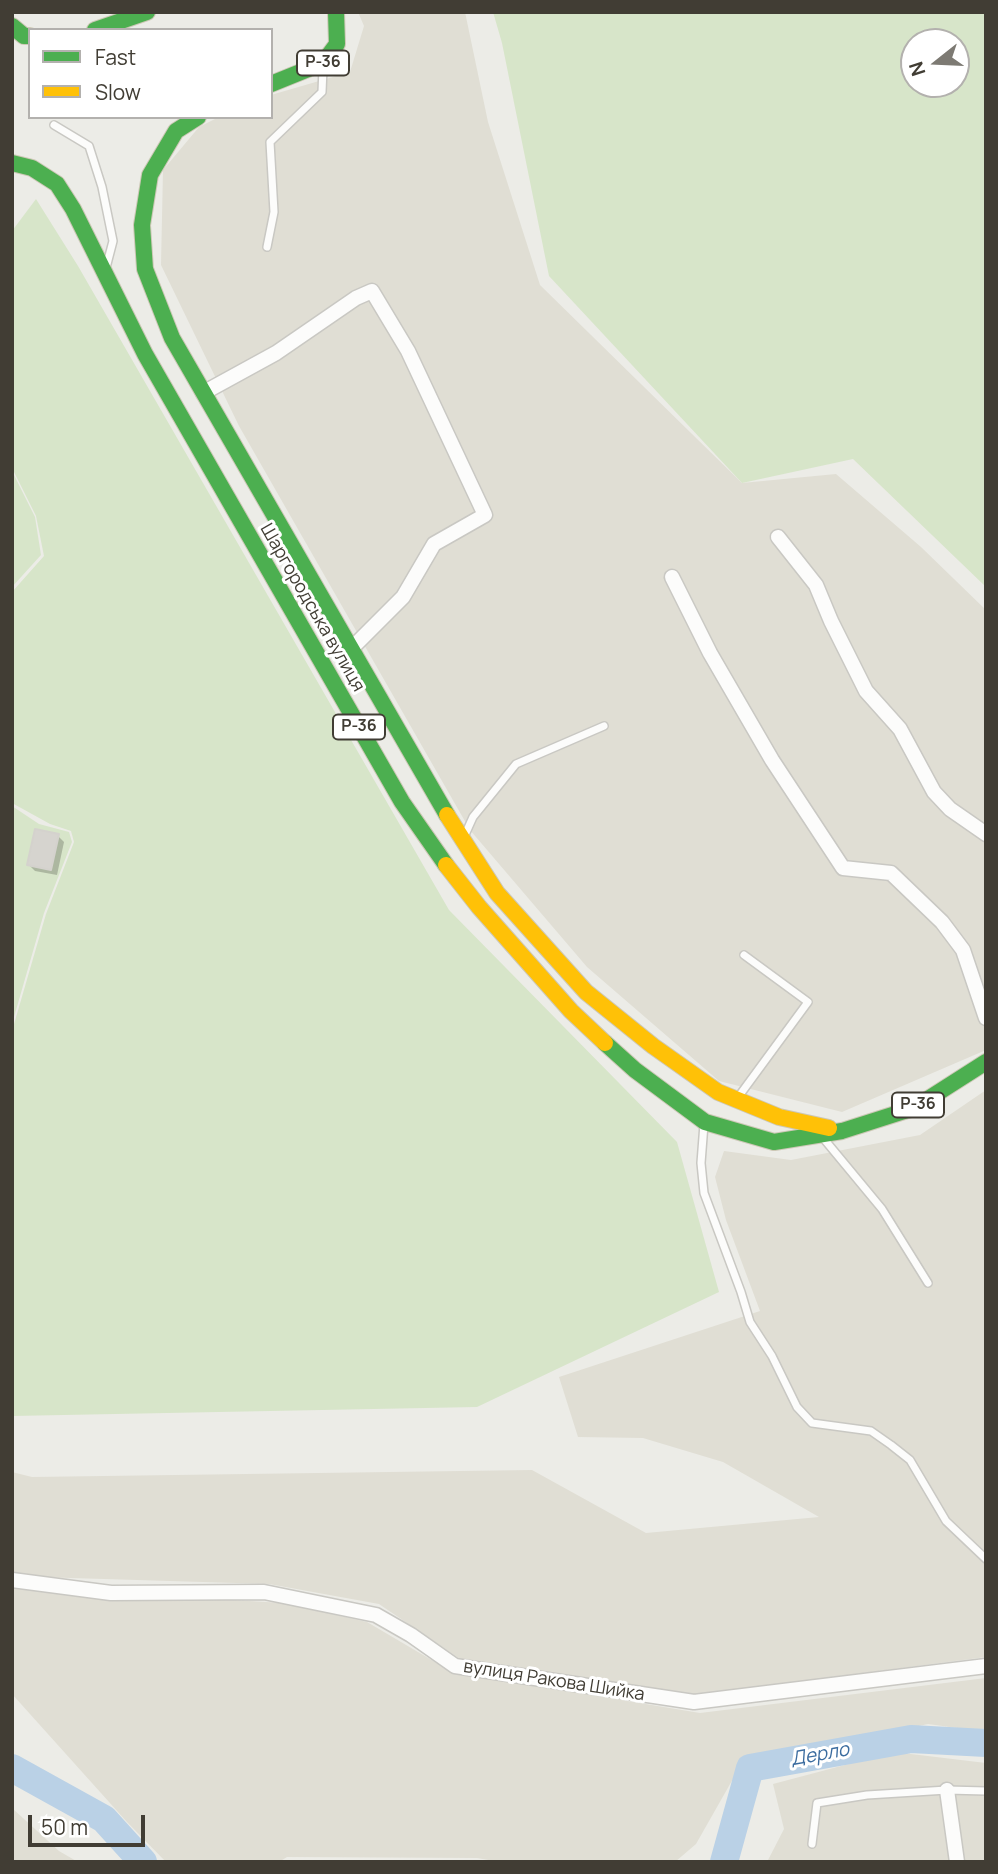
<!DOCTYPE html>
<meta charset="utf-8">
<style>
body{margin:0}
#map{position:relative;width:998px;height:1874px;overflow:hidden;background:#ecece7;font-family:Manrope,sans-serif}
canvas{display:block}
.frame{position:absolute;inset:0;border:14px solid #413d34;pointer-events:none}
.legend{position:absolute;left:28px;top:28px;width:245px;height:91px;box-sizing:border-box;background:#fff;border:2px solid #b3b1ae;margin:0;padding:9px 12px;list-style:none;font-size:21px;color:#413d34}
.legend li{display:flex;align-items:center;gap:14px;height:35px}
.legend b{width:35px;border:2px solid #b3b1ae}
.north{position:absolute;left:900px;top:28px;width:70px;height:70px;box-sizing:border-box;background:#fff;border:2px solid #b3b1ae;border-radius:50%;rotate:252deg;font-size:19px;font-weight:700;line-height:28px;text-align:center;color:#413d34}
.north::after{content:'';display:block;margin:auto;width:24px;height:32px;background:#7d7a73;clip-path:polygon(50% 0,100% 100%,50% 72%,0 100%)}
.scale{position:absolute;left:28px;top:1815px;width:117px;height:32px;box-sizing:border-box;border:4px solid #413d34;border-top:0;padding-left:9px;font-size:21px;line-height:24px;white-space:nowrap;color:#413d34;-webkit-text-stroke:5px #fff;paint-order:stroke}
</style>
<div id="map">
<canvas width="998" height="1874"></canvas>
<div class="frame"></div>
<ul class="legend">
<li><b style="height:9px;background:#4caf50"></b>Fast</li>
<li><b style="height:9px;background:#ffc107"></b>Slow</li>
</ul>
<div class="north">N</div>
<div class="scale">50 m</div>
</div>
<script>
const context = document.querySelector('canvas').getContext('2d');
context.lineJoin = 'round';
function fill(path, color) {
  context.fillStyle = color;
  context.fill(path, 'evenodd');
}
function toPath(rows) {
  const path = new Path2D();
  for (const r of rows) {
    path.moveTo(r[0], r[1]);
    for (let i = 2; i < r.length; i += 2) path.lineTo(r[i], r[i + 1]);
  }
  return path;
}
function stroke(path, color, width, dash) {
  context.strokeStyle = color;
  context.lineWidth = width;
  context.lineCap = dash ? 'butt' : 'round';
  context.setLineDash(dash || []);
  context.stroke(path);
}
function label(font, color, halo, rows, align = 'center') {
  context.font = font + ' Manrope,sans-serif';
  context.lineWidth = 6;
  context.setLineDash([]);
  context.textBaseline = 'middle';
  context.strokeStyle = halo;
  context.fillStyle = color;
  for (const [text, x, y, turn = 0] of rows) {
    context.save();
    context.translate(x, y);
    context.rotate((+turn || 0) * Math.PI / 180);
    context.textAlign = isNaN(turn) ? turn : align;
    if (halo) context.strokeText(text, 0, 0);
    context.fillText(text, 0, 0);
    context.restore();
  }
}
fill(toPath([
 [358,12,465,12,488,122,540,285,742,483,836,474,921,547,986,610,986,1050,842,1112,719,1081,587,967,470,830,239,426,161,265,163,170,199,127,219,117,271,117,271,95,350,72,364,26],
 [986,1090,986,1657,694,1695,460,1659,379,1604,269,1584,38,1577,12,1575,12,1472,32,1477,532,1470,646,1533,819,1517,723,1462,643,1438,578,1437,559,1377,760,1311,726,1220,715,1177,724,1151,791,1160,920,1135],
 [12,1587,283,1603,367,1622,452,1672,700,1713,986,1678,986,1732,928,1724,742,1763,696,1844,675,1862,500,1862,477,1858,287,1857,279,1862,166,1862,127,1822,12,1694],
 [894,1752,986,1763,986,1862,767,1862,784,1829,773,1784],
 [12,1808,59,1851,78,1862,12,1862]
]), '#e0ded4');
fill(toPath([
 [493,12,986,12,986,587,853,459,742,483,549,276,502,43],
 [956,42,956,84,914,84,914,42],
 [36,199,78,266,449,910,677,1142,719,1292,477,1407,12,1416,12,1031,46,914,74,842,71,831,50,824,12,803,12,592,44,556,36,516,12,468,12,231],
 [12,471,35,517,41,555,12,587],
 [12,806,39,824,69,832,72,842,44,913,12,1024]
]), '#d7e5c9');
fill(toPath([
 [58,836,64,842,57,875,35,871,29,865]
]), '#0003');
stroke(toPath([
 [12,1768,104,1819,143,1862],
 [724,1862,750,1768,911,1739,986,1743]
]), '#bad1e6', 28);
const building = toPath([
 [35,829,59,834,51,870,27,865,35,829]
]);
fill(building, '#d6d4cf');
stroke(building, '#d4d2cd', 2);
const lane = toPath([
 [54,125,89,146,102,187,113,241,107,264],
 [267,247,274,212,270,142,322,92,323,68],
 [464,837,473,817,516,764,604,726],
 [739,1096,808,1002,744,955],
 [704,1124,701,1163,704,1193,741,1292,750,1322,772,1356,797,1407,812,1423,871,1431,891,1445,910,1460,946,1521,986,1559],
 [824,1139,882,1209,928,1283],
 [812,1844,817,1803,867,1795,947,1790,986,1791]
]);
const street = toPath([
 [203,393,276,353,356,298,372,291,408,351,485,515,434,544,403,597,350,650],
 [778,537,816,585,831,621,866,691,900,729,934,792,950,809,986,834],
 [672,577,710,653,772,760,843,868,891,873,942,922,963,950,986,1018],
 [12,1580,111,1593,264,1592,376,1615,411,1635,455,1666,694,1702,986,1666],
 [947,1790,957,1862]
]);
const fast = toPath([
 [12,26,24,36,30,36],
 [95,30,147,12],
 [271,84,323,63,337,44,336,12],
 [198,117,176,131,150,175,142,225,145,269,172,338,447,815],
 [12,163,32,168,57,184,73,209,145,354,402,802,446,865],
 [605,1043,635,1070,705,1122,774,1142,842,1131,914,1108,986,1062]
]);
const slow = toPath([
 [447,815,497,893,586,992,653,1046,718,1092,779,1117,829,1128],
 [446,865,479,907,571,1011,605,1043]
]);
stroke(lane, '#c9c8c3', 10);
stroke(street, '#c9c8c3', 17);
stroke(fast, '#cdc8b6', 18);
stroke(slow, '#cdc8b6', 18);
stroke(lane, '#fcfcfb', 7);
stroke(street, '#fcfcfb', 14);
stroke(fast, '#4caf50', 16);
stroke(slow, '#ffc107', 16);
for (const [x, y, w] of [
 [323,63,52],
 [359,727,52],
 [918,1105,52]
]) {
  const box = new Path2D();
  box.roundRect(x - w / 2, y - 12.5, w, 25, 5);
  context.fillStyle = '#fff';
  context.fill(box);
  stroke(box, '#413d34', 2);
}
label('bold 16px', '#413d34', null, [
 ["Р-36",323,63],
 ["Р-36",359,727],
 ["Р-36",918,1105]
]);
label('18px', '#413d34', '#fff', [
 ["Шаргородська вулиця",312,608,60],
 ["вулиця Ракова Шийка",554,1681,9]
]);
label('italic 19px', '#3b6c9f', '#fff', [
 ["Дерло",820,1755,-10]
]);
</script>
